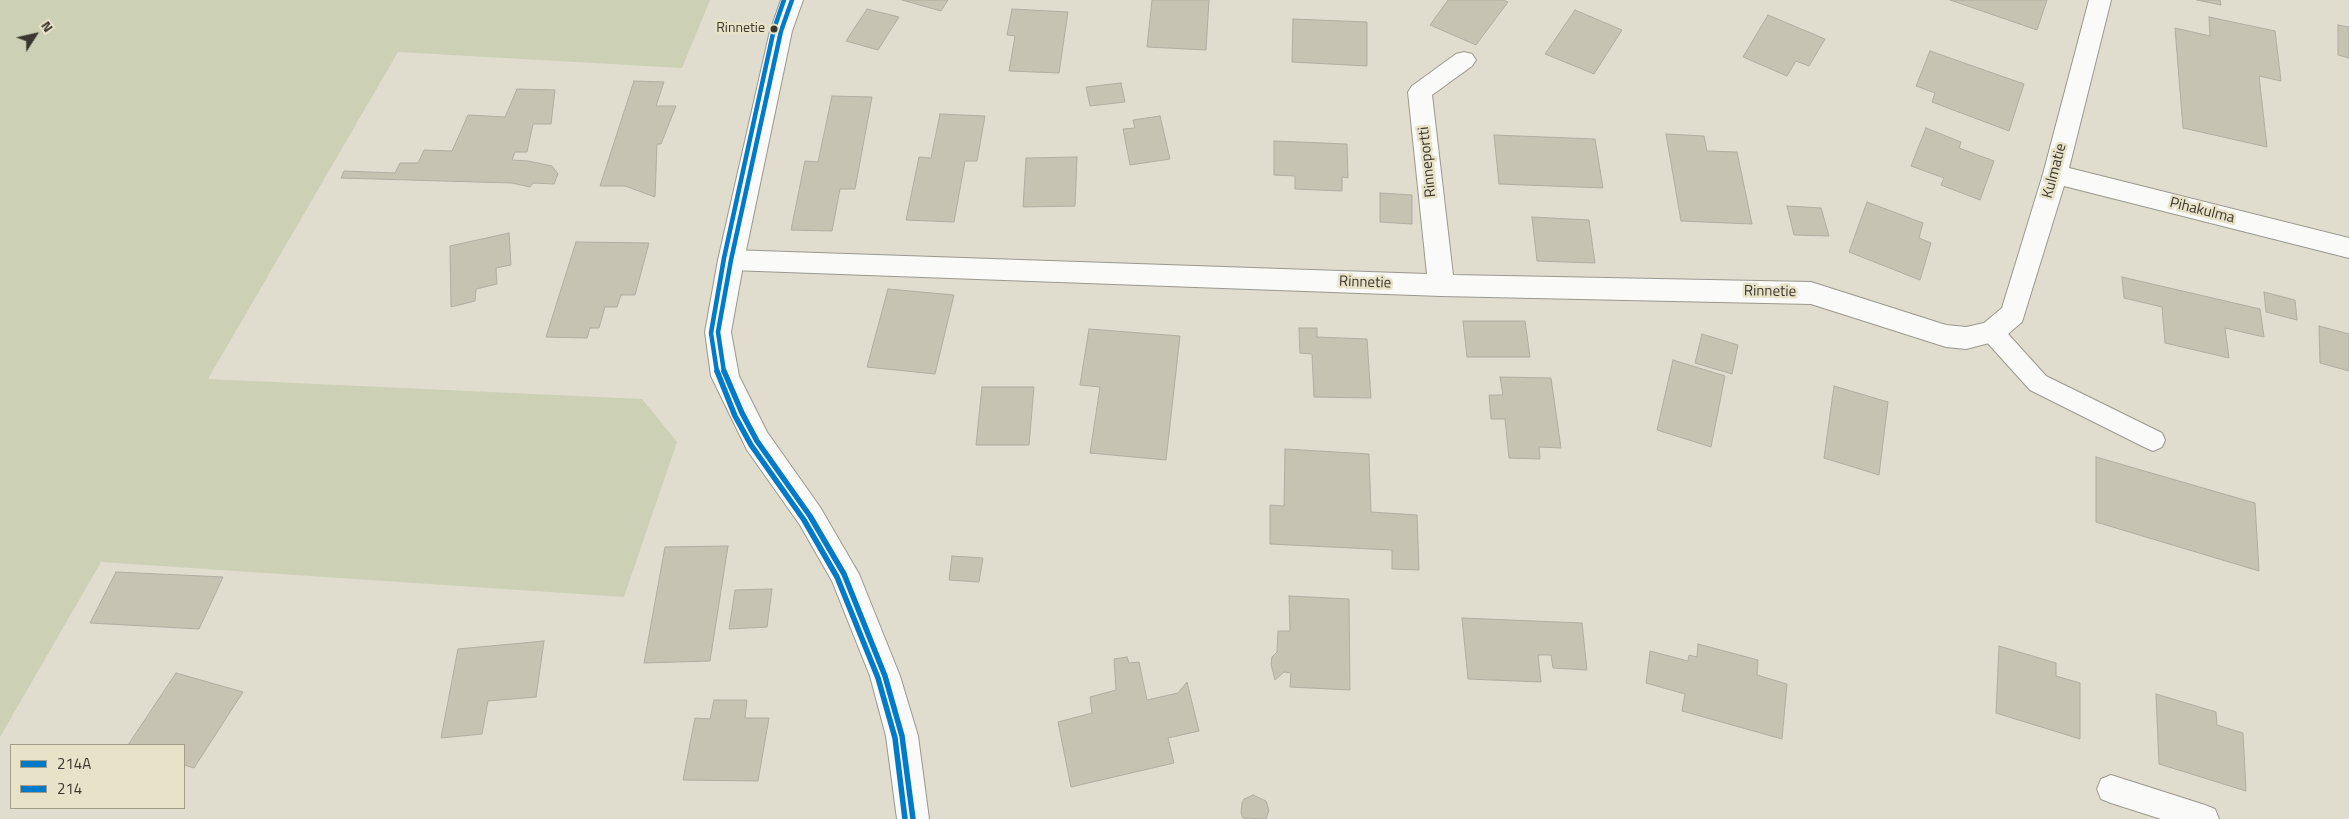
<!DOCTYPE html>
<style>
body{margin:0}
#map{position:relative;width:2349px;height:819px;overflow:hidden;background:#e0ddcf;font-family:"Titillium Web",sans-serif}
canvas{display:block}
.legend{position:absolute;left:10px;top:744px;width:175px;height:65px;box-sizing:border-box;background:#e7e2c8;border:1px solid #a29e8a;margin:0;padding:6px 9px;list-style:none;font-size:15px;color:#3a382e}
.legend li{display:flex;align-items:center;gap:10px;height:25px}
.legend b{width:25px;border:1px solid #a29e8a}
.north{position:absolute;left:10px;top:10px;width:50px;height:50px;-webkit-text-stroke:4px #e7e2c8;paint-order:stroke;rotate:55deg;font-size:14px;font-weight:700;line-height:20px;text-align:center;color:#3a382e}
.north::after{content:'';display:block;margin:auto;width:18px;height:22px;background:#3a382e;clip-path:polygon(50% 0,100% 100%,50% 72%,0 100%)}
</style>
<div id="map">
<canvas width="2349" height="819"></canvas>
<ul class="legend">
<li><b style="height:6px;background:#007ac9"></b>214A</li>
<li><b style="height:6px;background:#007ac9"></b>214</li>
</ul>
<div class="north">N</div>
</div>
<script>
const context = document.querySelector('canvas').getContext('2d');
context.lineJoin = 'round';
function fill(path, color) {
  context.fillStyle = color;
  context.fill(path, 'evenodd');
}
function toPath(rows) {
  const path = new Path2D();
  for (const r of rows) {
    path.moveTo(r[0], r[1]);
    for (let i = 2; i < r.length; i += 2) path.lineTo(r[i], r[i + 1]);
  }
  return path;
}
function stroke(path, color, width, dash) {
  context.strokeStyle = color;
  context.lineWidth = width;
  context.lineCap = dash ? 'butt' : 'round';
  context.setLineDash(dash || []);
  context.stroke(path);
}
function label(font, color, halo, rows, align = 'center') {
  context.font = font + ' "Titillium Web",sans-serif';
  context.lineWidth = 5;
  context.setLineDash([]);
  context.textBaseline = 'middle';
  context.strokeStyle = halo;
  context.fillStyle = color;
  for (const [text, x, y, turn = 0] of rows) {
    context.save();
    context.translate(x, y);
    context.rotate((+turn || 0) * Math.PI / 180);
    context.textAlign = isNaN(turn) ? turn : align;
    if (halo) context.strokeText(text, 0, 0);
    context.fillText(text, 0, 0);
    context.restore();
  }
}
fill(toPath([
 [0,0,710,0,682,68,398,52,208,379,642,399,677,442,624,597,101,562,0,737]
]), '#ccd0b4');
const building = toPath([
 [902,0,948,0,941,11,902,0],
 [1152,0,1209,0,1206,50,1147,47,1152,0],
 [1448,0,1503,0,1508,2,1476,45,1430,25,1448,0],
 [1950,0,2047,0,2037,30,1950,0],
 [2197,0,2220,0,2221,5,2197,0],
 [867,9,899,17,878,50,846,41,867,9],
 [1012,9,1068,12,1059,73,1009,71,1015,36,1007,35,1012,9],
 [1575,10,1622,30,1594,74,1545,54,1575,10],
 [1768,15,1825,39,1809,66,1796,61,1787,76,1743,57,1768,15],
 [2209,17,2275,31,2281,81,2259,76,2267,147,2183,128,2175,28,2210,36,2209,17],
 [1293,19,1367,22,1367,66,1292,62,1293,19],
 [2338,25,2349,27,2349,58,2338,55,2338,25],
 [1930,51,2024,84,2009,131,1932,102,1935,93,1916,86,1930,51],
 [634,81,664,82,656,106,676,106,661,144,657,144,655,197,625,186,600,186,634,81],
 [1121,83,1125,102,1090,106,1086,87,1121,83],
 [517,89,555,90,551,124,533,124,527,152,515,152,512,160,528,161,552,166,558,174,554,184,533,183,530,187,512,183,341,178,344,171,395,173,400,163,418,163,424,150,452,151,468,115,505,117,517,89],
 [832,96,872,97,855,189,840,189,832,231,791,230,805,161,818,162,832,96],
 [940,114,985,116,977,161,965,161,954,222,906,220,919,157,931,158,940,114],
 [1160,116,1170,159,1130,165,1123,129,1135,128,1133,120,1160,116],
 [1926,128,1961,142,1959,148,1994,161,1980,200,1941,185,1944,178,1911,166,1926,128],
 [1666,134,1704,136,1707,151,1737,152,1752,224,1681,221,1666,134],
 [1494,135,1595,139,1603,188,1499,184,1494,135],
 [1274,141,1347,144,1348,178,1342,177,1342,191,1295,189,1295,176,1274,175,1274,141],
 [1077,157,1075,206,1023,207,1026,158,1077,157],
 [1380,193,1412,195,1412,224,1380,222,1380,193],
 [1867,202,1923,223,1919,238,1931,243,1920,280,1849,252,1867,202],
 [1787,206,1821,208,1829,236,1794,235,1787,206],
 [1532,217,1589,220,1595,263,1537,261,1532,217],
 [509,233,511,265,496,268,497,284,476,289,475,301,451,307,450,246,509,233],
 [576,242,649,243,635,295,621,295,617,307,605,307,599,328,590,328,587,338,546,337,576,242],
 [2122,277,2260,309,2264,337,2225,328,2229,358,2165,343,2162,307,2124,298,2122,277],
 [888,289,954,295,935,374,867,367,888,289],
 [2264,292,2295,300,2297,320,2266,312,2264,292],
 [1463,321,1525,321,1530,357,1467,357,1463,321],
 [2319,326,2349,334,2349,371,2320,363,2319,326],
 [1299,328,1317,328,1317,337,1367,339,1371,398,1314,397,1312,354,1300,353,1299,328],
 [1089,329,1180,336,1166,460,1090,453,1100,387,1080,385,1089,329],
 [1702,334,1738,345,1732,374,1695,363,1702,334],
 [1673,360,1725,376,1711,447,1657,430,1673,360],
 [1500,377,1551,378,1561,448,1539,447,1540,459,1509,458,1505,419,1491,419,1489,395,1503,395,1500,377],
 [1834,386,1888,402,1879,475,1824,458,1834,386],
 [982,387,1034,387,1029,445,976,445,982,387],
 [1285,449,1369,454,1371,512,1417,515,1419,570,1392,569,1392,550,1270,544,1270,505,1284,506,1285,449],
 [2096,457,2255,503,2259,571,2096,522,2096,457],
 [728,546,710,661,644,663,665,547,728,546],
 [952,556,983,558,979,582,949,580,952,556],
 [116,572,223,577,199,629,90,623,116,572],
 [772,589,767,627,729,629,735,590,772,589],
 [1289,596,1349,599,1350,690,1290,687,1291,673,1284,672,1275,680,1271,664,1272,657,1277,652,1278,631,1290,631,1289,596],
 [1462,618,1582,623,1587,670,1553,668,1551,655,1538,655,1541,682,1468,679,1462,618],
 [544,641,536,697,488,701,482,734,441,738,458,649,544,641],
 [1698,644,1758,660,1757,675,1787,684,1782,739,1682,711,1685,694,1646,683,1650,651,1688,661,1689,655,1697,657,1698,644],
 [1999,646,2056,663,2056,676,2080,683,2080,739,1996,713,1999,646],
 [1127,657,1129,663,1139,662,1147,700,1178,693,1187,682,1199,731,1168,738,1174,763,1071,787,1058,722,1092,713,1090,697,1116,690,1114,659,1127,657],
 [176,673,243,692,194,768,184,765,184,745,128,745,176,673],
 [2156,694,2216,712,2217,725,2243,733,2246,791,2159,764,2156,694],
 [714,700,747,700,745,718,769,718,758,781,683,780,695,718,710,719,714,700],
 [1253,795,1266,801,1269,810,1266,819,1243,818,1241,813,1242,803,1244,799,1253,795]
]);
fill(building, '#c6c3b2');
stroke(building, '#b0ada2', 1);
const service = toPath([
 [1992,322,2000,325,2046,376,2162,433,2165,440,2162,447,2153,451,2144,447,2030,390,1984,339,1981,332,1984,325,1992,322],
 [2111,775,2205,805,2215,809,2219,819,2161,819,2111,803,2101,799,2097,789,2101,779,2111,775]
]);
const minor = toPath([
 [2089,0,2111,0,2069,168,2349,238,2349,258,2064,186,2022,322,2001,340,1966,349,1946,347,1811,304,1441,296,731,270,722,267,718,260,722,253,731,250,1427,274,1408,92,1412,86,1456,54,1464,52,1472,54,1476,60,1472,66,1432,95,1453,275,1811,282,1946,325,1966,327,1984,323,2002,308,2043,174,2089,0]
]);
const tertiary = toPath([
 [781,0,803,0,792,31,744,260,731,332,739,376,767,432,820,507,859,574,900,676,918,736,929,819,897,819,886,736,870,676,832,581,800,525,747,450,711,376,705,332,718,260,770,31,781,0]
]);
stroke(service, '#9a988e', 2);
stroke(minor, '#9a988e', 2);
stroke(tertiary, '#9a988e', 2);
fill(service, '#fafaf8');
fill(minor, '#fafaf8');
fill(tertiary, '#fafaf8');
stroke(toPath([
 [724,372,718,332,731,260,781,31,792,0]
]), '#007ac9', 4.5);
stroke(toPath([
 [724,371,742,413,757,441,810,516,844,574,885,676,902,736,913,819]
]), '#007ac9', 5.5);
stroke(toPath([
 [717,372,711,333,724,258,774,29,784,0]
]), '#007ac9', 4.5);
stroke(toPath([
 [717,371,735,416,751,445,804,520,837,577,878,678,895,738,905,819]
]), '#007ac9', 5.5);
for (const [x, y, r, color] of [
 [774,29,4.5,"#3a382e"]
]) {
  const dot = new Path2D();
  dot.arc(x, y, r, 0, 2 * Math.PI);
  context.fillStyle = color;
  context.fill(dot);
  stroke(dot, '#e7e2c8', 2);
}
label('14px', '#3a382e', '#e7e2c8', [
 ["Rinnetie",765,29]
], 'right');
label('15px', '#3a382e', '#e7e2c8', [
 ["Rinneportti",1428,162,-96],
 ["Kulmatie",2055,171,-75],
 ["Pihakulma",2202,211,14],
 ["Rinnetie",1365,283,2],
 ["Rinnetie",1770,292,1]
]);
</script>
